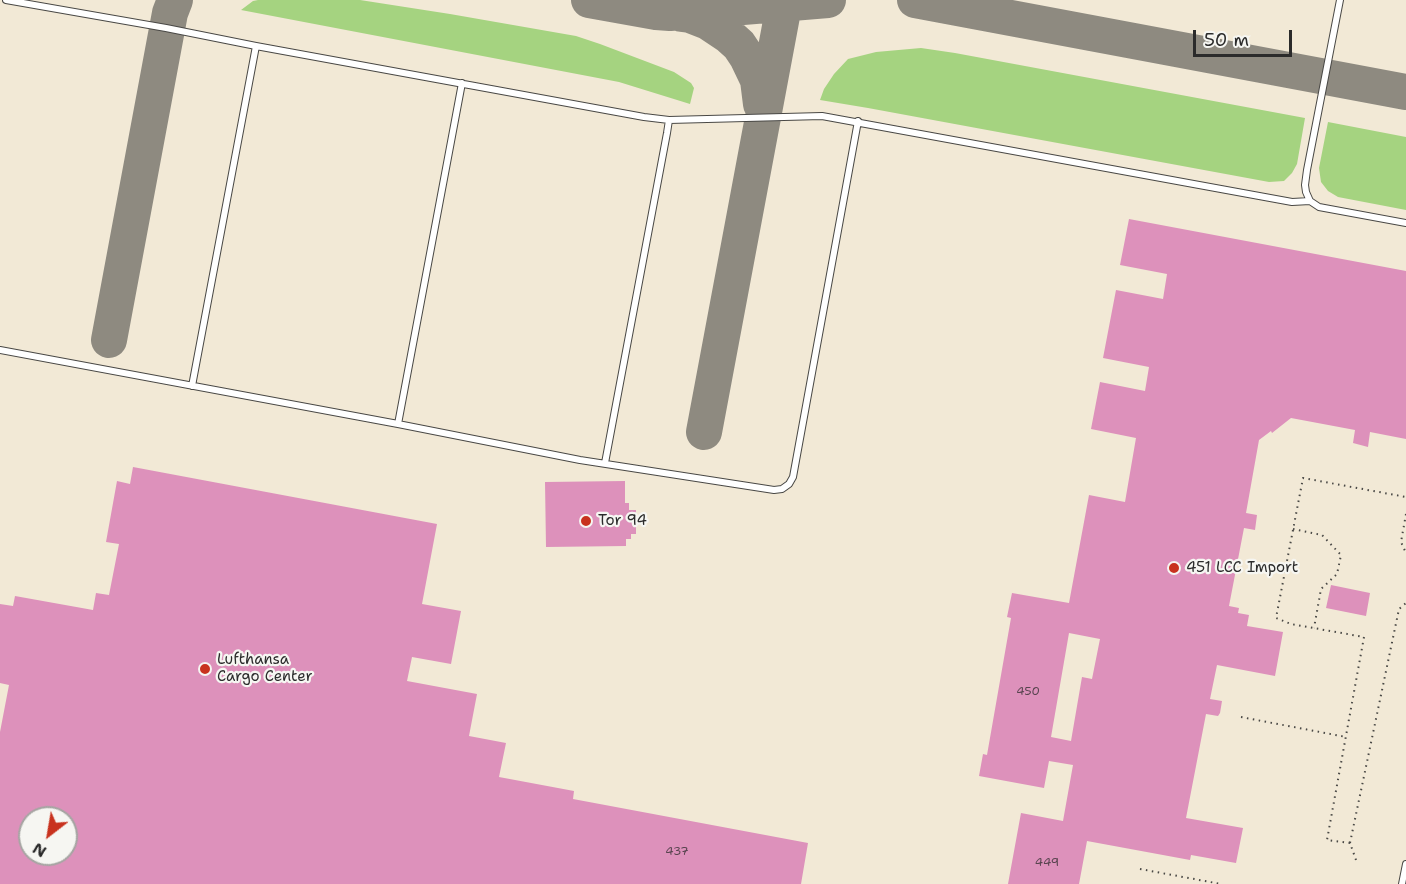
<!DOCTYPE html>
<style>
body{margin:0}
#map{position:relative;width:1406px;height:884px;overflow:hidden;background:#f2e9d6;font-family:"Shantell Sans",sans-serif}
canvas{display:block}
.north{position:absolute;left:18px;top:806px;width:60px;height:60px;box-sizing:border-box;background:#f6f6f2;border:2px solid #a5a5a2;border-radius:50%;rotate:211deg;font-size:16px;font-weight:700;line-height:24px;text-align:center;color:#2b2b2b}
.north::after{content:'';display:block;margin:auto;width:21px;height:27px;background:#c8321e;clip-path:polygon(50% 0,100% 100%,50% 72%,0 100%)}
.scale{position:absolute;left:1193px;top:30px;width:99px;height:27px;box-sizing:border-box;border:3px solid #2b2b2b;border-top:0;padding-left:8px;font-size:18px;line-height:21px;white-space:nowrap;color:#2b2b2b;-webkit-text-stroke:4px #f6f6f2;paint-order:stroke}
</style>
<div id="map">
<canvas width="1406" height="884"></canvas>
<div class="north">N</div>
<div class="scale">50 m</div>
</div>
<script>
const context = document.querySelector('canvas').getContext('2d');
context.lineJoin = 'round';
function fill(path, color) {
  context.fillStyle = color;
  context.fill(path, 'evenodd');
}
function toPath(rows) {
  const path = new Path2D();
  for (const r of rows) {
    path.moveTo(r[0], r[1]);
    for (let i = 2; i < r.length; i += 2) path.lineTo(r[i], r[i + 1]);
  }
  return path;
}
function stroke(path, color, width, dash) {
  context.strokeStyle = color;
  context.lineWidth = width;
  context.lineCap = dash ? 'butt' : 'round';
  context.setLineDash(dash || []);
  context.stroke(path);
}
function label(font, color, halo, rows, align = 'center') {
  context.font = font + ' "Shantell Sans",sans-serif';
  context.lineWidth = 4.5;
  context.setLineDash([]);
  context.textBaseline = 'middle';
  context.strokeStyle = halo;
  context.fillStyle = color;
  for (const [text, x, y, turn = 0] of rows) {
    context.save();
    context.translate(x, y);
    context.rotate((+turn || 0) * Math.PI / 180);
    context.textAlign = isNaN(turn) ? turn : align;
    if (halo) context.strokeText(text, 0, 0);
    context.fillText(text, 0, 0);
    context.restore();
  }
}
fill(toPath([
 [258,0,360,0,450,14,576,36,600,44,674,72,691,83,694,88,690,104,619,82,241,10,253,1],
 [921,48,955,53,1305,118,1297,164,1292,173,1284,181,1269,182,868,108,820,100,824,89,834,74,848,59,876,52],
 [1328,122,1406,137,1406,210,1338,197,1328,191,1321,182,1319,168]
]), '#a5d380');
stroke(toPath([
 [589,0,656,12,670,13,828,0],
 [915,0,1406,92],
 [682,14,690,15,708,22,729,36,739,45,747,57,758,80,761,104],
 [109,340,170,13,175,0],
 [704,432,785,0]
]), '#8e8a80', 36);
fill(toPath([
 [1129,219,1406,271,1406,439,1370,432,1368,447,1353,443,1355,430,1291,418,1272,433,1271,431,1259,440,1246,513,1257,515,1255,530,1244,528,1229,606,1239,608,1238,613,1249,615,1247,626,1283,632,1275,676,1217,665,1210,699,1222,701,1220,713,1218,716,1206,714,1186,818,1243,828,1236,863,1191,855,1190,860,1087,841,1079,884,1008,884,1021,813,1063,821,1073,765,1049,761,1044,788,979,776,983,754,987,755,1011,618,1007,617,1012,593,1069,603,1089,495,1125,502,1136,438,1091,429,1100,382,1145,391,1149,367,1103,358,1116,290,1163,299,1167,274,1120,265],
 [1069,633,1100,639,1092,679,1082,677,1071,741,1051,737],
 [133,467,437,524,422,604,461,611,451,664,412,657,407,681,477,694,469,736,506,743,499,777,574,791,573,799,808,843,801,884,0,884,0,732,9,685,0,683,0,604,13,606,15,596,93,610,96,593,109,595,119,544,106,542,117,481,130,484],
 [30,818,66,818,66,854,30,854],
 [625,481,625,503,629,503,629,510,636,510,636,534,631,534,631,539,626,539,626,546,546,547,545,482],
 [1331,585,1370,593,1366,616,1326,608]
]), '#dd91bb');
const lane = toPath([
 [6,0,166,28,256,46,644,117,669,120,822,116,1292,202,1310,201],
 [1340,0,1307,170,1305,185,1306,192,1310,201,1319,207,1406,223],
 [0,350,398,424,580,460,774,490,782,489,789,484,793,477,858,121],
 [192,386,256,46],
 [398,424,462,83],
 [605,463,667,133,669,120],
 [1402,884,1406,864]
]);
stroke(lane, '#494845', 8);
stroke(toPath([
 [1406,514,1401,542,1406,553],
 [1293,529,1322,535,1341,555,1337,574,1321,589,1314,628],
 [1241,717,1346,737],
 [1350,843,1327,840,1364,637,1291,624,1276,618,1303,478,1406,497],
 [1356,860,1350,843,1399,609,1406,603],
 [1140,869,1221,884]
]), '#494845', 2, [1.5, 4.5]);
stroke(lane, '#fff', 6);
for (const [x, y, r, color] of [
 [586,521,6,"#c8321e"],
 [1174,568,6,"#c8321e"],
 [205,669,6,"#c8321e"]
]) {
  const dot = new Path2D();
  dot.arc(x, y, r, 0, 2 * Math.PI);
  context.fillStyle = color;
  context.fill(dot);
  stroke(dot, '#f6f6f2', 2);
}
label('12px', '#58444f', null, [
 ["450",1028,692],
 ["437",677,852],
 ["449",1047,863]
]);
label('15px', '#2b2b2b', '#f6f6f2', [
 ["Tor 94",598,521],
 ["451 LCC Import",1186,568],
 ["Lufthansa",217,660],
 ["Cargo Center",217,677]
], 'left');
</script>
